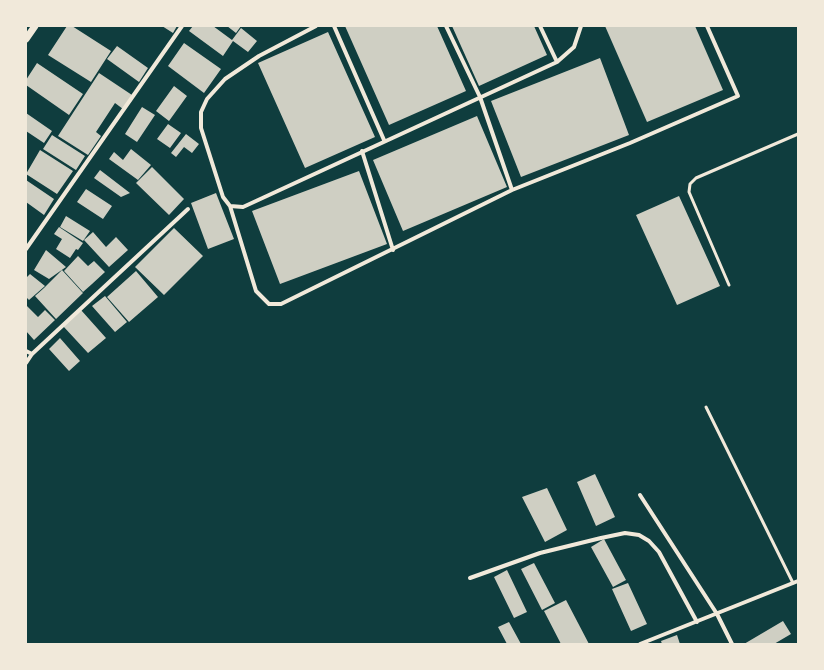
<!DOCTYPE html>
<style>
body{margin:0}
#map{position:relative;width:824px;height:670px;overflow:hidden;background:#0f3d3e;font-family:"Titillium Web",sans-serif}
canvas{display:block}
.frame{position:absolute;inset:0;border:27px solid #f1e9da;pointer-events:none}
</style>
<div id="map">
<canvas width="824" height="670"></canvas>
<div class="frame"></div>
</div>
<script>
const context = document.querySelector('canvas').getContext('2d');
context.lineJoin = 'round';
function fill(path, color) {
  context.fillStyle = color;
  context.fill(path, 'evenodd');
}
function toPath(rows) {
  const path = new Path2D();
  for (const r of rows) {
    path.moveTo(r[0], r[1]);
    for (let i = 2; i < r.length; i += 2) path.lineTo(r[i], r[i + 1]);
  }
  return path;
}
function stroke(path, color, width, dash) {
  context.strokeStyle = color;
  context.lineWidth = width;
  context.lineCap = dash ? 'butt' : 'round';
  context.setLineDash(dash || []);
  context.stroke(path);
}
fill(toPath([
 [67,26,72,26,111,51,91,82,48,55],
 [162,26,177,26,173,33],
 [193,26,213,26,232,40,241,28,257,41,248,52,233,41,223,56,189,31],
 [227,26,241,26,236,33],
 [345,26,437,26,466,91,389,125],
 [452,26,534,26,547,55,479,86],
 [605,26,695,26,723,90,647,122],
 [328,32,375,137,305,168,258,63],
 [184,43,221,69,204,93,168,66],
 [117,46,148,68,139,82,107,59],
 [600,58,629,135,521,177,491,101],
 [37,63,83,94,69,115,26,85,26,80],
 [99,73,132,95,123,109,115,103,96,132,101,136,88,155,58,136],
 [174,86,187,96,169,121,156,111],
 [142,107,155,115,137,142,125,134],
 [26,113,52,131,44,143,26,131],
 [477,116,507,187,403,231,373,160],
 [168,124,181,133,170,148,157,139],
 [186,134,199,144,192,153,184,147,176,157,171,153],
 [52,135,85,156,76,170,43,149],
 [131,149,151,165,138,180,109,159,114,152,123,160],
 [40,150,73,171,57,194,26,174],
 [152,167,184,199,169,215,136,183],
 [100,170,130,193,121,197,94,178],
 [359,171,387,244,280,284,252,211],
 [26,180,54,199,44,215,26,202],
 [86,189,112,206,103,219,77,202],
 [216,193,234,239,208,249,191,203],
 [679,196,720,286,677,305,636,215],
 [66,216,90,231,83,241,60,227],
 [59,227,83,243,78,250,76,249,70,258,56,249,62,239,54,234],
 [174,228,203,256,164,295,135,267],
 [93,232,106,247,116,237,128,250,109,267,84,240],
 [46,250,66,267,49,279,34,270],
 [78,256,88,266,94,261,105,272,92,284,89,281,92,284,83,292,64,271],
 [62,270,83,293,56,319,35,296,44,288,50,295,44,288],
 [136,271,158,297,129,322,107,297],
 [30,274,45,286,29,300,27,298,26,300,26,278],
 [105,296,127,322,115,332,92,306],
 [26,305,38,317,45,310,55,320,34,340,26,331],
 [81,310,106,338,88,353,63,326],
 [60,338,80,361,69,371,49,349],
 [595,474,615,517,596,526,577,482],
 [547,488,567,530,545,542,522,497],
 [604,539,626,580,613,587,591,547],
 [534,563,555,603,542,610,521,569],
 [507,570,527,612,514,618,494,577],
 [628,583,647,624,631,631,612,589],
 [566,600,589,644,561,644,544,611],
 [783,621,791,634,774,644,744,644],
 [509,622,521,644,507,644,498,627],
 [677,635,680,644,662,644,661,641]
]), '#cfcfc3');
stroke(toPath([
 [729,285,689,192,690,184,696,178,798,134],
 [706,407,793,583]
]), '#f1e9da', 3);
stroke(toPath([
 [316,26,259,56,225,79,207,99,201,112,201,128,223,197,230,206,243,207,557,62,574,47,581,26],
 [334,26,384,140],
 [446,26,480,97,512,190,630,143,738,96,707,26],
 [540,26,557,62],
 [362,151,393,250],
 [230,206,256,291,269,304,281,304,512,190],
 [26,249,182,26],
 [26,351,32,354],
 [26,363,32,354,188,209],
 [640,495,717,614,732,644],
 [470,578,540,553,601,538,625,533,639,535,649,541,659,552,697,622],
 [640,644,798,581]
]), '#f1e9da', 4);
stroke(toPath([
 [26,39,35,26]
]), '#f1e9da', 7);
</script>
